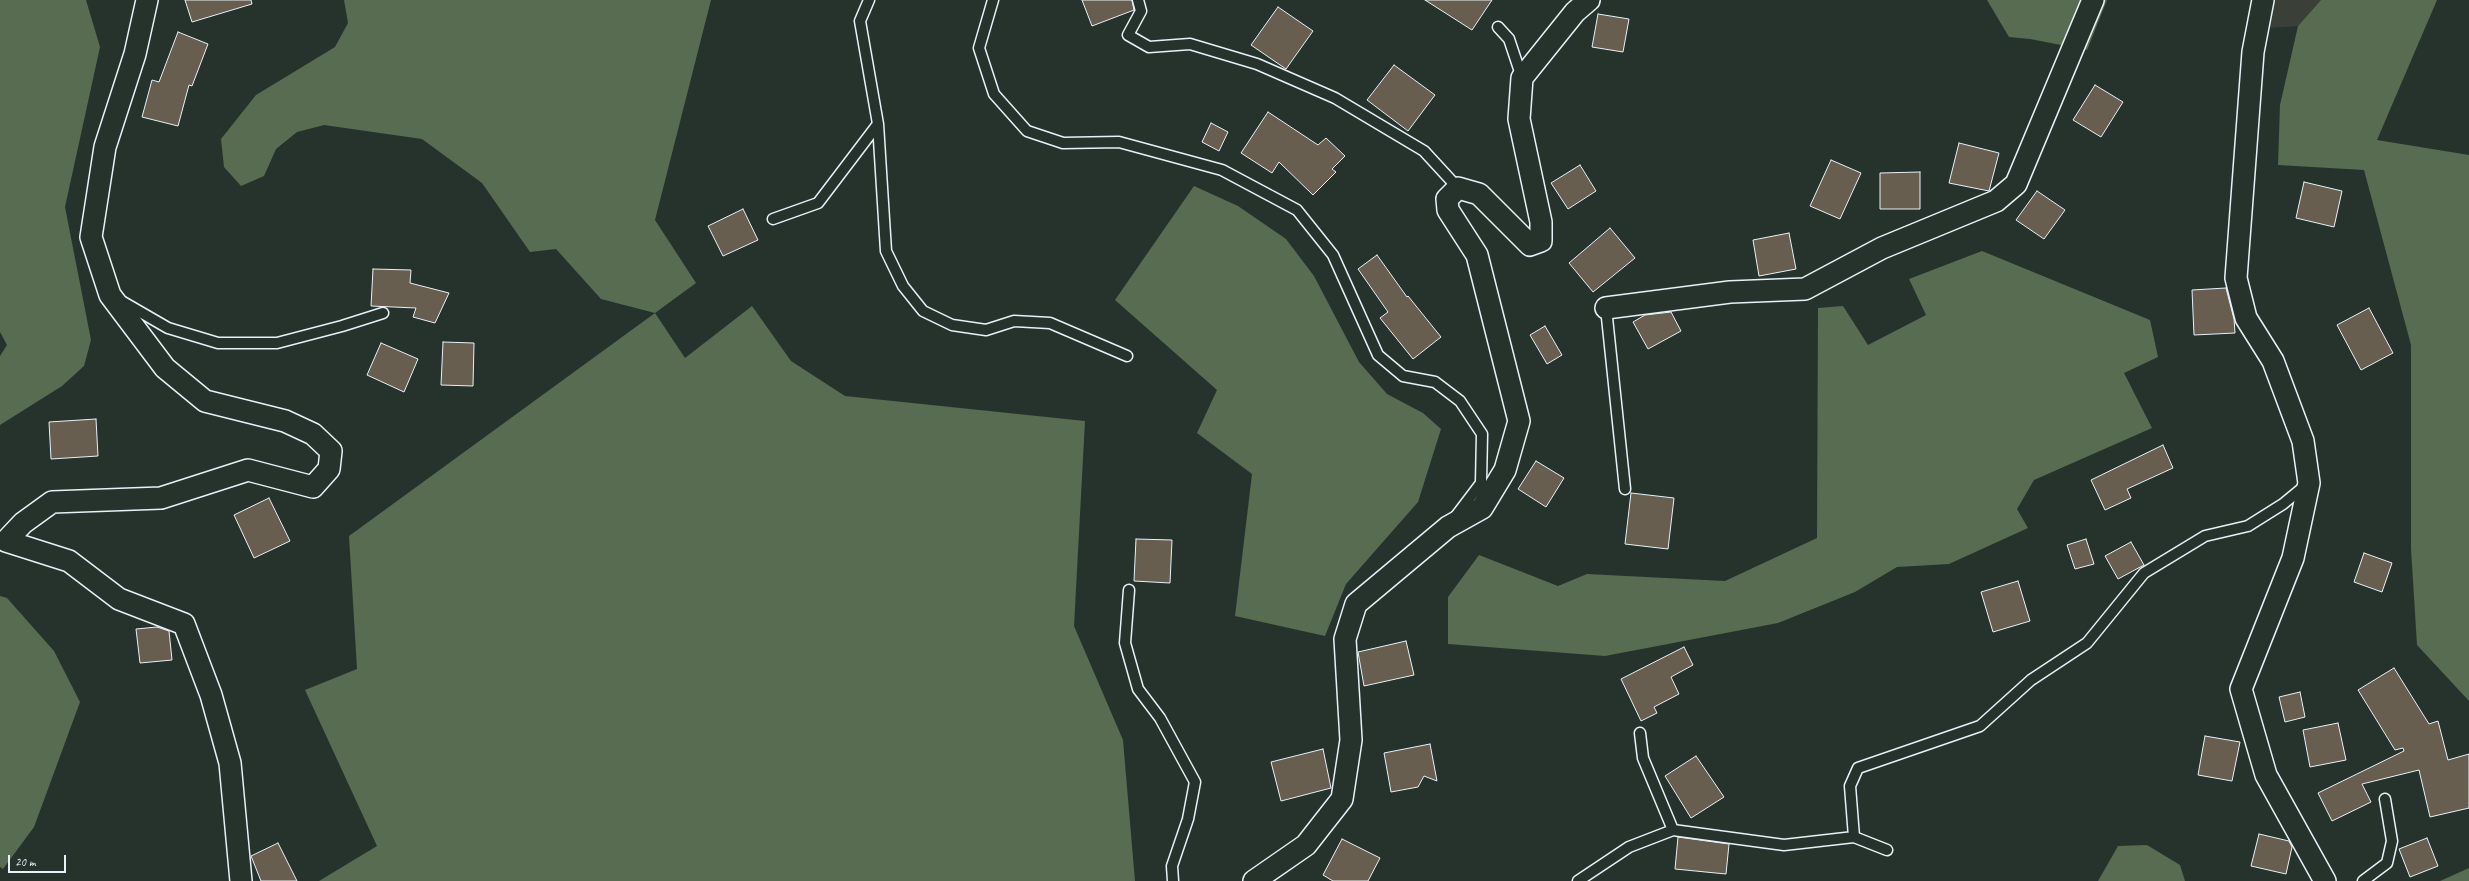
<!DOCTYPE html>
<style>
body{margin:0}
#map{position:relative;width:2469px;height:881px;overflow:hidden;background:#26332d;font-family:Caveat,sans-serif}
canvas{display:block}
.scale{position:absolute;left:8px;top:855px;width:58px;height:18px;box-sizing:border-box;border:2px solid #e8f1f8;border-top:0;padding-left:5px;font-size:12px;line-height:14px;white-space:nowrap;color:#e8f1f8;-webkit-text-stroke:3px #26332d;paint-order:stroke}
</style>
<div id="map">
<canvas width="2469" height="881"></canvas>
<div class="scale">20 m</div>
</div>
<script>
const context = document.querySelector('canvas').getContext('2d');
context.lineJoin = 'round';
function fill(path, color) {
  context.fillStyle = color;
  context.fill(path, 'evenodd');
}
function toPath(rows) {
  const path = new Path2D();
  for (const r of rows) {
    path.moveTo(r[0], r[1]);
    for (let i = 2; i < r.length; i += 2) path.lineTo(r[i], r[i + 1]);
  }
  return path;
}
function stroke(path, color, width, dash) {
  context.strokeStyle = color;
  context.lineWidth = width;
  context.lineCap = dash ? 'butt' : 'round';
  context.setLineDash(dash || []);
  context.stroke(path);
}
fill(toPath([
 [2272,0,2321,0,2298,26,2268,28]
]), '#3a4038');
fill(toPath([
 [0,0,86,0,100,47,65,207,91,340,84,366,62,386,0,425,0,356,7,345,0,332],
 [344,0,711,0,655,220,696,283,655,313,685,358,752,306,791,361,845,396,1085,421,1074,626,1123,740,1135,881,319,881,377,846,305,690,357,669,349,536,655,313,601,299,556,249,530,252,482,183,422,139,324,125,297,132,276,149,264,176,241,186,224,167,221,139,256,95,335,47,348,23],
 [1987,0,2107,0,2087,50,2030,39,2009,37],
 [2321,0,2437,0,2377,140,2469,155,2469,701,2417,645,2411,549,2411,345,2364,170,2278,165,2280,105,2298,26],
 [1194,186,1238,206,1286,239,1314,276,1359,362,1387,394,1423,413,1441,429,1418,502,1346,584,1325,636,1235,616,1252,474,1197,433,1217,390,1115,300],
 [1982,251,2150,320,2158,357,2124,373,2152,428,2034,480,2017,509,2028,528,1949,564,1897,567,1855,592,1778,623,1605,656,1448,644,1448,597,1479,555,1558,586,1587,574,1725,581,1817,538,1818,308,1843,306,1868,345,1926,315,1909,279],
 [0,596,7,598,54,651,80,702,34,827,3,869,0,867],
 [2147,845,2180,865,2185,881,2098,881,2118,846],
 [2469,868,2469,881,2440,881]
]), '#576c50');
const building = toPath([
 [185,0,251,0,252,4,192,22,185,0],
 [1082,0,1132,0,1134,10,1092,26,1082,0],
 [1425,0,1492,0,1472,30,1425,0],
 [1278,7,1313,31,1286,69,1251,45,1278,7],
 [1598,14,1629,19,1623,52,1592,47,1598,14],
 [178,32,208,44,192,86,189,85,178,126,142,117,152,80,159,82,178,32],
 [1394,65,1435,95,1408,131,1367,100,1394,65],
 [2095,85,2123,102,2101,137,2073,120,2095,85],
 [1268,112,1318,145,1326,138,1345,156,1332,169,1336,172,1313,195,1279,162,1272,173,1241,153,1268,112],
 [1211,123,1228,132,1219,151,1202,142,1211,123],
 [1959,143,1999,153,1989,191,1949,183,1959,143],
 [1831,160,1861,173,1840,219,1810,206,1831,160],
 [1580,165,1596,191,1568,209,1551,183,1580,165],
 [1920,172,1920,209,1880,209,1880,173,1920,172],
 [2304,182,2342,191,2334,227,2296,218,2304,182],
 [2037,191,2065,210,2044,239,2016,220,2037,191],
 [743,209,758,240,723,256,708,226,743,209],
 [1610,228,1635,258,1593,292,1569,263,1610,228],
 [1789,233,1796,269,1759,276,1753,240,1789,233],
 [1377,255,1407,297,1408,296,1441,337,1413,359,1380,318,1388,312,1358,269,1377,255],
 [373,269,411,270,410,283,449,293,435,323,413,317,416,308,371,306,373,269],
 [2226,288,2234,319,2235,333,2194,335,2192,290,2226,288],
 [2369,308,2393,353,2361,370,2337,325,2369,308],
 [1671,312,1681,331,1648,349,1633,322,1645,315,1671,312],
 [1545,326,1562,355,1547,364,1530,335,1545,326],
 [443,342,474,343,473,386,441,385,443,342],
 [381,343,418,359,404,392,367,375,381,343],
 [96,419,98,456,51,459,49,422,96,419],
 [2163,445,2173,468,2127,489,2131,498,2105,510,2091,480,2163,445],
 [1536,461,1564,478,1546,507,1518,489,1536,461],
 [1631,493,1674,498,1668,549,1625,544,1631,493],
 [269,498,290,541,254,558,234,515,269,498],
 [1136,539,1172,540,1170,583,1134,581,1136,539],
 [2086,539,2094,564,2075,569,2067,545,2086,539],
 [2131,542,2144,565,2118,579,2105,556,2131,542],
 [2364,553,2392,563,2382,592,2354,582,2364,553],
 [2018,581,2030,621,1993,632,1981,592,2018,581],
 [157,627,169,631,172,660,140,663,136,629,157,627],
 [1406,641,1414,675,1364,686,1358,652,1406,641],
 [1684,647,1693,665,1671,677,1679,694,1654,707,1657,713,1641,721,1621,679,1684,647],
 [2394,668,2429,724,2438,721,2448,760,2469,754,2469,808,2430,817,2419,770,2362,784,2371,802,2332,821,2318,793,2404,751,2403,748,2395,750,2358,690,2394,668],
 [2300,692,2305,717,2285,722,2279,697,2300,692],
 [2338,723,2346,760,2310,767,2303,730,2338,723],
 [2205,736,2240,742,2232,781,2198,775,2205,736],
 [1430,744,1437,781,1424,776,1418,787,1391,792,1384,753,1430,744],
 [1323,749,1331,788,1281,801,1271,762,1323,749],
 [1696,756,1724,797,1691,818,1665,776,1696,756],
 [2259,834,2289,841,2292,847,2286,874,2251,866,2259,834],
 [1678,837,1729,844,1726,874,1675,869,1678,837],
 [2427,838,2438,866,2410,877,2399,849,2427,838],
 [1342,839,1380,858,1368,881,1333,881,1323,875,1342,839],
 [278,843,297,881,261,881,251,856,278,843]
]);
fill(building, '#675e50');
stroke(building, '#e8f1f8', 1);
const service = toPath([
 [993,0,979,48,994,94,1027,131,1063,143,1119,142,1222,170,1297,210,1333,255,1378,355,1403,376,1435,382,1460,401,1482,434,1481,483,1456,516],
 [1138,0,1141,11,1128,35,1149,47,1190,44,1257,64,1335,98,1424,151,1458,188],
 [1498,27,1509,39,1522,78],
 [878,124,886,251,903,286,923,311,952,325,986,330,1014,321,1050,323,1127,356],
 [773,219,818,203,878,124,860,21,869,0],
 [123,302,168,328,218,343,277,343,342,326,383,313],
 [1606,308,1625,489],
 [1129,590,1125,643,1138,689,1160,718,1195,782,1188,819,1172,866,1173,881],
 [1640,733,1643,758,1673,830],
 [1854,837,1850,786,1858,768,1980,726,2031,680,2087,643,2144,573,2205,536,2248,526,2283,504,2306,485],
 [1578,881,1629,847,1673,830,1784,845,1854,837,1887,850],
 [2363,881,2387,863,2392,841,2385,799]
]);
const minor = toPath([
 [147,0,135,54,105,147,91,237,110,295,165,368,205,401,285,421,313,434,331,451,329,469,313,487,248,470,161,498,52,502,23,523,6,541,69,561,119,599,184,624,211,695,230,763,241,881],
 [2263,0,2253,52,2236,278,2246,318,2273,361,2303,441,2309,483,2293,558,2241,689,2266,775,2325,881],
 [1606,308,1730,292,1805,289,1882,248,1996,201,2016,184,2093,0],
 [1254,881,1306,845,1342,799,1351,740,1345,639,1356,604,1448,527,1482,508,1505,470,1519,421,1477,255,1448,210,1447,199,1458,188,1479,194,1530,245,1541,241,1541,222,1519,119,1522,78,1575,12,1589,0]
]);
stroke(service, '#e8f1f8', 13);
stroke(minor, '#e8f1f8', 24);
stroke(service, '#26332d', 10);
stroke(minor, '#26332d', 21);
</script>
